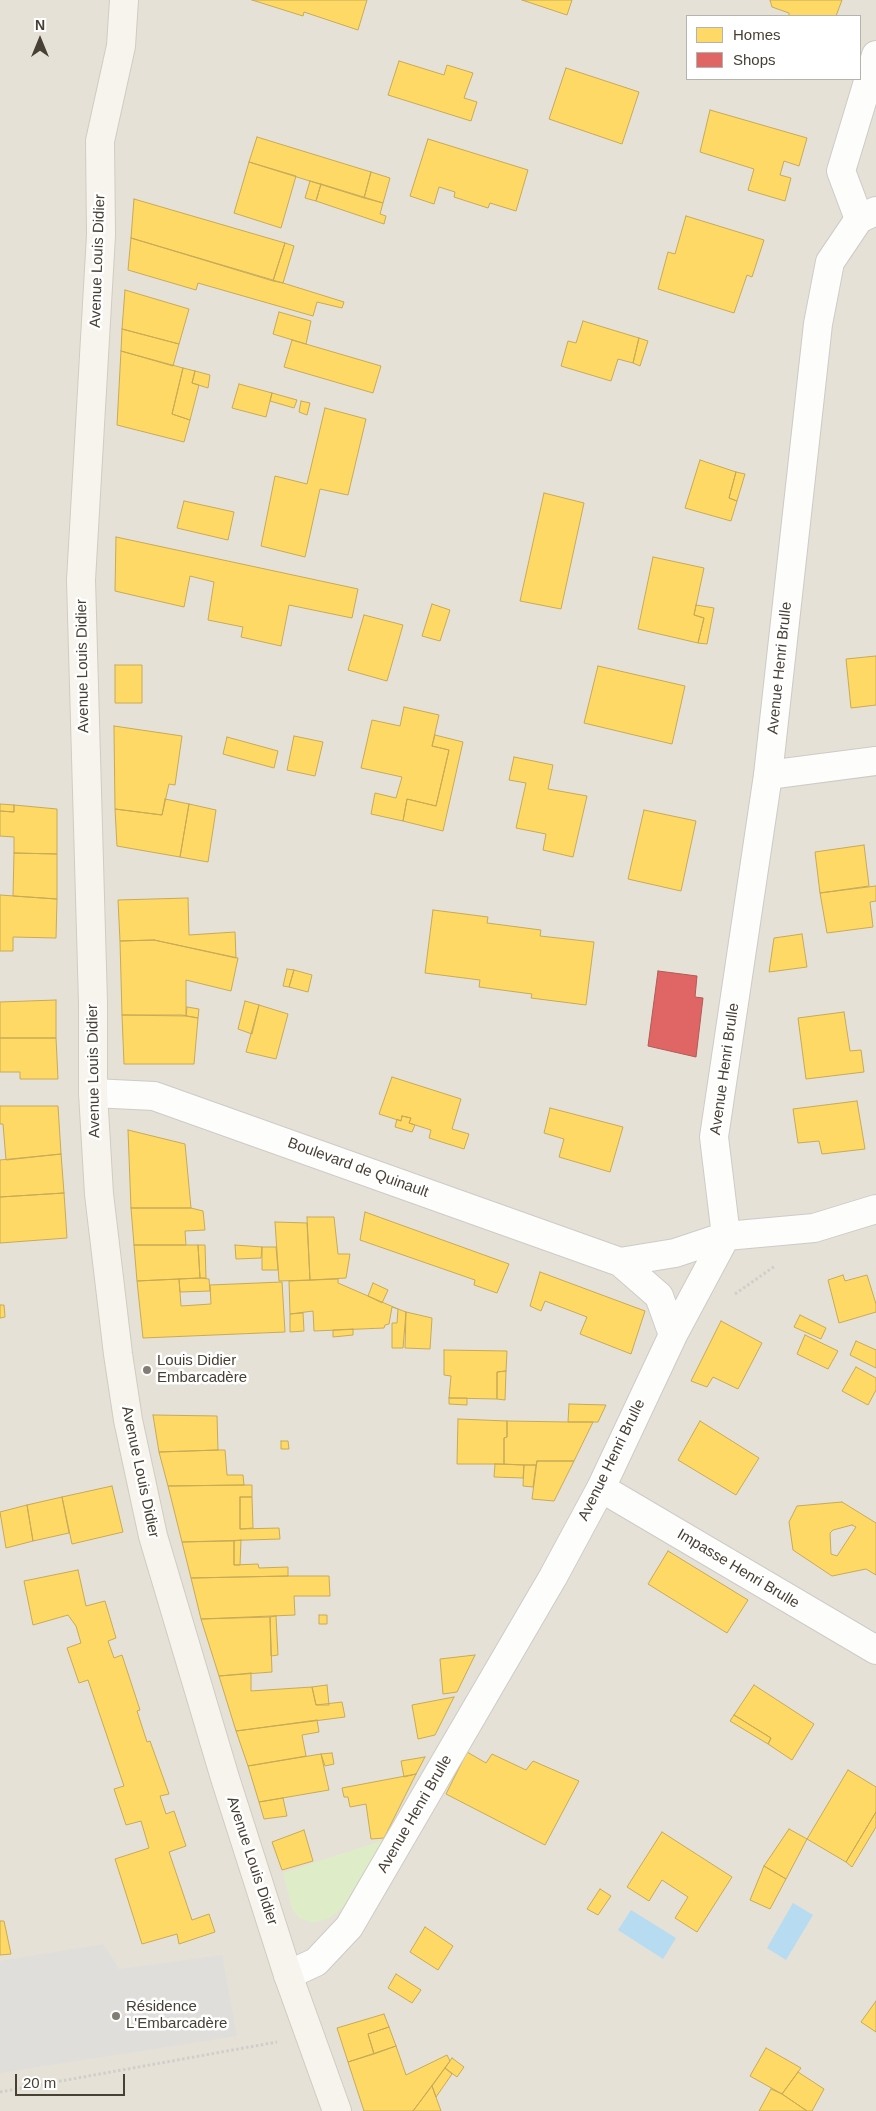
<!DOCTYPE html>
<meta charset="utf-8">
<style>
body{margin:0}
#map{position:relative;width:876px;height:2111px;overflow:hidden;background:#f0efea;font-family:Arial,sans-serif}
canvas{display:block}
.legend{position:absolute;left:686px;top:15px;width:175px;height:65px;box-sizing:border-box;background:#fff;border:1px solid #b5b3ae;margin:0;padding:6px 9px;list-style:none;font-size:15px;color:#474035}
.legend li{display:flex;align-items:center;gap:10px;height:25px}
.legend b{width:25px;border:1px solid #b5b3ae}
.north{position:absolute;left:15px;top:15px;width:50px;height:50px;-webkit-text-stroke:4px #fff;paint-order:stroke;rotate:0deg;font-size:14px;font-weight:700;line-height:20px;text-align:center;color:#474035}
.north::after{content:'';display:block;margin:auto;width:18px;height:22px;background:#474035;clip-path:polygon(50% 0,100% 100%,50% 72%,0 100%)}
.scale{position:absolute;left:15px;top:2074px;width:110px;height:22px;box-sizing:border-box;border:2px solid #474035;border-top:0;padding-left:6px;font-size:15px;line-height:18px;white-space:nowrap;color:#474035;-webkit-text-stroke:4px #fff;paint-order:stroke}
</style>
<div id="map">
<canvas width="876" height="2111"></canvas>
<ul class="legend">
<li><b style="height:14px;background:#ffd966"></b>Homes</li>
<li><b style="height:14px;background:#e06666"></b>Shops</li>
</ul>
<div class="north">N</div>
<div class="scale">20 m</div>
</div>
<script>
const context = document.querySelector('canvas').getContext('2d');
context.lineJoin = 'round';
function fill(path, color) {
  context.fillStyle = color;
  context.fill(path, 'evenodd');
}
function toPath(rows) {
  const path = new Path2D();
  for (const r of rows) {
    path.moveTo(r[0], r[1]);
    for (let i = 2; i < r.length; i += 2) path.lineTo(r[i], r[i + 1]);
  }
  return path;
}
function stroke(path, color, width, dash) {
  context.strokeStyle = color;
  context.lineWidth = width;
  context.lineCap = dash ? 'butt' : 'round';
  context.setLineDash(dash || []);
  context.stroke(path);
}
function label(font, color, halo, rows, align = 'center') {
  context.font = font + ' Arial,sans-serif';
  context.lineWidth = 5;
  context.setLineDash([]);
  context.textBaseline = 'middle';
  context.strokeStyle = halo;
  context.fillStyle = color;
  for (const [text, x, y, turn = 0] of rows) {
    context.save();
    context.translate(x, y);
    context.rotate((+turn || 0) * Math.PI / 180);
    context.textAlign = isNaN(turn) ? turn : align;
    if (halo) context.strokeText(text, 0, 0);
    context.fillText(text, 0, 0);
    context.restore();
  }
}
fill(toPath([
 [0,0,876,0,876,2111,0,2111],
 [687,16,860,16,860,79,687,79]
]), '#e5e1d7');
fill(toPath([
 [383,1840,364,1881,345,1906,330,1918,313,1923,299,1918,292,1909,283,1873]
]), '#deecc8');
fill(toPath([
 [103,1944,119,1969,222,1955,237,2036,0,2073,0,1961]
]), '#e0deda');
fill(toPath([
 [793,1903,813,1915,786,1960,767,1948],
 [631,1910,676,1938,663,1959,618,1930]
]), '#b7dbf1');
const homes = toPath([
 [252,0,367,0,358,30,304,12,303,16,252,0],
 [522,0,572,0,567,15,522,0],
 [770,0,842,0,836,16,789,16,789,13,772,7,770,0],
 [399,61,444,75,447,65,473,73,464,98,477,102,471,121,388,95,399,61],
 [566,68,639,92,622,144,549,119,566,68],
 [710,110,807,138,799,166,784,161,780,175,791,178,785,201,748,190,754,169,700,152,710,110],
 [257,137,371,172,364,198,249,162,257,137],
 [428,139,528,170,516,211,490,203,488,208,454,197,455,192,439,187,434,204,410,196,428,139],
 [249,162,296,176,281,228,234,213,249,162],
 [371,172,390,178,383,203,364,198,371,172],
 [310,181,321,184,316,201,305,198,310,181],
 [321,184,383,203,380,214,386,216,384,224,316,201,321,184],
 [134,199,285,243,273,281,131,238,134,199],
 [686,216,764,240,752,277,747,275,734,313,658,289,668,252,675,254,686,216],
 [131,238,283,283,344,302,342,308,317,302,313,316,198,283,196,290,128,270,131,238],
 [285,243,294,246,283,283,273,281,285,243],
 [125,290,189,309,179,344,122,329,125,290],
 [279,312,311,321,306,344,273,334,279,312],
 [583,321,639,338,633,363,618,359,611,381,561,366,568,341,576,343,583,321],
 [122,329,179,344,173,366,121,351,122,329],
 [639,338,648,341,640,366,633,363,639,338],
 [292,340,381,366,373,393,284,367,292,340],
 [121,351,183,368,172,414,190,420,184,442,117,425,121,351],
 [183,368,195,371,192,383,199,385,190,420,172,414,183,368],
 [195,371,210,375,208,388,192,383,195,371],
 [239,384,272,393,266,417,232,408,239,384],
 [272,393,297,400,294,408,270,401,272,393],
 [301,401,310,403,307,415,299,412,301,401],
 [325,408,366,419,348,495,320,489,305,557,261,546,275,476,307,484,325,408],
 [700,460,736,472,729,498,737,501,731,521,685,508,700,460],
 [736,472,745,474,737,501,729,498,736,472],
 [544,493,584,503,561,609,520,601,544,493],
 [184,501,234,512,228,540,177,528,184,501],
 [116,537,358,589,352,618,289,605,281,646,241,637,243,627,208,620,214,582,190,576,184,607,115,591,116,537],
 [653,557,704,568,694,615,704,618,698,643,638,629,653,557],
 [432,604,450,610,440,641,422,636,432,604],
 [696,605,714,608,707,644,698,643,704,618,694,615,696,605],
 [364,615,403,625,387,681,348,670,364,615],
 [876,656,876,705,851,708,846,659,876,656],
 [115,665,142,665,142,703,115,703,115,665],
 [598,666,685,686,672,744,584,723,598,666],
 [404,707,439,715,432,746,449,750,436,806,407,799,403,821,371,814,375,793,396,798,402,777,361,768,372,720,400,726,404,707],
 [114,726,182,736,175,785,169,784,162,815,115,809,114,726],
 [435,735,463,742,443,831,403,821,407,799,436,806,449,750,432,746,435,735],
 [294,736,323,742,315,776,287,770,294,736],
 [227,737,278,751,274,768,223,754,227,737],
 [514,757,553,765,548,789,587,796,573,857,543,850,546,834,516,828,526,783,509,780,514,757],
 [165,799,189,804,180,857,117,846,115,809,162,815,165,799],
 [0,804,14,805,14,812,0,811,0,804],
 [189,804,216,810,208,862,180,857,189,804],
 [14,805,57,809,57,854,14,853,14,837,0,836,0,811,14,812,14,805],
 [644,810,696,821,681,891,628,879,644,810],
 [864,845,869,886,820,893,815,852,864,845],
 [14,853,57,854,57,899,13,896,14,853],
 [876,886,876,901,870,902,873,927,827,933,820,893,876,886],
 [0,895,57,899,56,938,13,937,13,951,0,951,0,895],
 [188,898,189,935,235,932,236,958,154,940,120,941,118,900,188,898],
 [433,910,488,917,487,923,541,930,540,936,594,942,586,1005,531,998,532,994,479,987,480,980,425,973,433,910],
 [802,934,807,967,769,972,774,938,802,934],
 [154,940,238,958,231,991,186,980,186,1016,122,1015,120,941,154,940],
 [287,969,294,970,289,987,283,986,287,969],
 [294,970,312,975,308,992,289,987,294,970],
 [56,1000,56,1038,0,1038,0,1002,56,1000],
 [245,1001,259,1005,252,1034,238,1029,245,1001],
 [259,1005,288,1014,276,1059,246,1052,259,1005],
 [187,1007,199,1009,198,1018,186,1016,187,1007],
 [844,1012,850,1051,861,1050,864,1072,806,1079,798,1018,844,1012],
 [122,1015,182,1015,198,1018,194,1064,124,1064,122,1015],
 [0,1038,56,1038,58,1079,20,1079,20,1072,0,1072,0,1038],
 [392,1077,461,1099,452,1129,469,1134,464,1149,429,1138,431,1130,409,1123,411,1118,402,1116,401,1121,379,1114,392,1077],
 [857,1101,865,1149,822,1154,819,1141,798,1143,793,1109,857,1101],
 [0,1106,58,1106,61,1154,6,1160,3,1124,0,1124,0,1106],
 [550,1108,623,1127,610,1172,559,1157,564,1139,544,1133,550,1108],
 [402,1116,411,1118,409,1123,415,1125,412,1132,395,1127,397,1119,401,1121,402,1116],
 [128,1130,185,1144,191,1208,131,1208,128,1130],
 [61,1154,64,1193,0,1197,0,1160,61,1154],
 [64,1193,67,1238,0,1243,0,1197,64,1193],
 [131,1208,191,1208,203,1211,205,1230,185,1231,186,1245,134,1245,131,1208],
 [365,1212,509,1264,497,1293,474,1285,475,1280,360,1240,365,1212],
 [307,1217,334,1217,338,1254,350,1254,346,1278,310,1280,307,1217],
 [275,1222,307,1223,310,1280,279,1281,275,1222],
 [134,1245,198,1245,200,1278,137,1281,134,1245],
 [198,1245,205,1245,206,1278,200,1278,198,1245],
 [235,1245,262,1247,261,1258,236,1259,235,1245],
 [262,1247,276,1247,278,1270,262,1270,262,1247],
 [540,1272,645,1311,631,1354,580,1334,587,1317,545,1301,541,1311,530,1306,540,1272],
 [843,1275,845,1281,867,1275,876,1304,876,1312,839,1323,828,1280,843,1275],
 [200,1278,209,1279,210,1291,180,1292,179,1279,200,1278],
 [179,1279,181,1306,211,1304,210,1285,282,1282,285,1332,143,1338,137,1281,179,1279],
 [338,1279,338,1283,398,1309,392,1307,389,1324,385,1325,384,1328,314,1331,313,1311,290,1314,289,1281,338,1279],
 [373,1283,388,1290,382,1303,368,1296,373,1283],
 [0,1305,4,1305,5,1317,0,1318,0,1305],
 [398,1309,406,1312,403,1348,392,1348,392,1323,397,1323,398,1309],
 [406,1312,432,1318,430,1349,405,1348,406,1312],
 [303,1313,304,1331,290,1332,290,1314,303,1313],
 [800,1315,826,1328,821,1339,794,1327,800,1315],
 [721,1321,762,1343,738,1389,713,1377,707,1387,691,1381,721,1321],
 [353,1329,353,1335,333,1337,333,1330,353,1329],
 [805,1335,838,1351,828,1369,797,1354,805,1335],
 [856,1341,876,1350,876,1368,850,1355,856,1341],
 [444,1350,507,1351,506,1371,497,1372,497,1399,449,1398,451,1376,444,1375,444,1350],
 [856,1367,876,1378,876,1390,868,1405,842,1391,856,1367],
 [506,1371,505,1400,497,1399,497,1372,506,1371],
 [449,1398,467,1398,467,1405,449,1404,449,1398],
 [569,1404,606,1405,598,1422,568,1422,569,1404],
 [153,1415,217,1416,218,1450,159,1452,153,1415],
 [458,1419,507,1421,507,1437,504,1438,504,1464,457,1464,458,1419],
 [507,1421,568,1422,593,1422,574,1461,537,1461,536,1465,524,1465,504,1464,504,1438,507,1437,507,1421],
 [700,1421,759,1458,736,1495,678,1460,700,1421],
 [281,1441,288,1441,289,1449,281,1449,281,1441],
 [218,1450,225,1450,227,1475,243,1475,244,1485,168,1486,159,1452,218,1450],
 [537,1461,574,1461,554,1501,532,1499,537,1461],
 [495,1464,524,1465,523,1478,494,1477,495,1464],
 [524,1465,536,1465,533,1487,523,1486,524,1465],
 [244,1485,252,1485,252,1497,240,1497,240,1529,279,1528,280,1539,182,1542,168,1486,244,1485],
 [112,1486,123,1532,72,1544,62,1497,112,1486],
 [62,1497,69,1533,33,1541,27,1505,62,1497],
 [240,1497,252,1497,253,1528,240,1529,240,1497],
 [842,1502,876,1523,876,1575,866,1569,832,1576,793,1550,789,1522,797,1506,842,1502],
 [852,1525,856,1527,837,1556,831,1554,830,1533,833,1530,852,1525],
 [27,1505,33,1541,6,1548,0,1512,27,1505],
 [241,1540,240,1565,234,1565,234,1541,241,1540],
 [234,1541,234,1565,258,1564,259,1568,288,1567,288,1576,191,1578,182,1542,234,1541],
 [668,1551,748,1600,727,1633,648,1584,668,1551],
 [78,1570,86,1606,105,1601,116,1638,108,1641,114,1658,122,1655,140,1710,137,1711,147,1742,150,1741,169,1794,160,1796,166,1814,174,1811,186,1846,169,1852,192,1920,209,1914,215,1932,179,1944,177,1934,142,1944,115,1859,149,1848,141,1821,126,1825,114,1789,124,1786,88,1680,79,1683,67,1648,81,1643,76,1626,68,1615,33,1625,24,1581,78,1570],
 [288,1576,329,1576,330,1596,294,1596,295,1615,201,1619,191,1578,288,1576],
 [319,1615,327,1615,327,1624,319,1624,319,1615],
 [276,1616,278,1655,271,1656,270,1617,276,1616],
 [270,1617,272,1672,219,1676,201,1619,270,1617],
 [475,1655,457,1692,443,1694,440,1659,475,1655],
 [251,1673,251,1691,312,1687,316,1705,342,1702,345,1717,236,1731,219,1676,251,1673],
 [327,1685,329,1705,316,1705,312,1687,327,1685],
 [754,1685,814,1724,792,1760,768,1744,771,1738,734,1715,754,1685],
 [454,1697,435,1735,418,1739,412,1705,454,1697],
 [734,1715,771,1738,768,1744,730,1721,734,1715],
 [317,1720,319,1732,302,1735,306,1756,248,1766,236,1731,317,1720],
 [467,1752,486,1763,492,1754,526,1770,533,1761,579,1781,545,1845,446,1794,467,1752],
 [332,1753,334,1764,325,1766,321,1754,332,1753],
 [321,1754,329,1790,259,1802,248,1766,321,1754],
 [425,1757,416,1774,404,1777,401,1761,425,1757],
 [848,1770,876,1787,876,1812,846,1862,807,1839,848,1770],
 [416,1774,384,1838,371,1839,366,1804,350,1807,348,1797,344,1797,342,1788,416,1774],
 [283,1798,287,1816,264,1819,259,1802,283,1798],
 [876,1812,876,1827,852,1867,846,1862,876,1812],
 [789,1829,807,1839,786,1879,764,1866,789,1829],
 [304,1830,313,1861,282,1870,272,1842,304,1830],
 [662,1832,732,1877,697,1932,675,1918,688,1897,662,1880,649,1901,627,1887,662,1832],
 [764,1866,786,1879,770,1909,750,1900,764,1866],
 [600,1889,611,1896,598,1915,587,1909,600,1889],
 [0,1921,4,1921,11,1954,0,1955,0,1921],
 [425,1927,453,1946,438,1970,410,1952,425,1927],
 [396,1974,421,1990,412,2003,388,1988,396,1974],
 [876,2001,876,2032,861,2022,876,2001],
 [384,2014,389,2027,368,2034,374,2054,348,2062,337,2028,384,2014],
 [389,2027,396,2046,374,2054,368,2034,389,2027],
 [396,2046,406,2075,447,2055,450,2061,413,2111,364,2111,348,2062,396,2046],
 [766,2048,801,2068,782,2094,750,2076,766,2048],
 [452,2058,464,2067,457,2077,445,2068,452,2058],
 [445,2068,452,2074,436,2097,432,2086,445,2068],
 [798,2072,824,2089,812,2111,807,2111,782,2094,798,2072],
 [432,2086,441,2111,413,2111,432,2086],
 [771,2089,782,2094,807,2111,759,2111,771,2089]
]);
fill(homes, '#ffd966');
stroke(homes, '#c8ab57', 1);
const shops = toPath([
 [658,971,697,976,695,997,703,998,696,1057,648,1046,658,971]
]);
fill(shops, '#e06666');
stroke(shops, '#b25b57', 1);
const minor = toPath([
 [859,219,841,171,876,55],
 [768,775,876,761],
 [601,1488,876,1650]
]);
const tertiary = toPath([
 [93,1093,154,1096,620,1262,659,1296,673,1335],
 [620,1262,675,1253,726,1236,814,1228,876,1209],
 [288,1975,316,1962,349,1927,553,1577,601,1488,673,1335,726,1236,714,1137,768,775,818,324,830,262,859,219,876,211]
]);
const secondary = toPath([
 [124,0,121,46,100,141,101,235,81,580,93,1003,93,1093,99,1194,118,1354,128,1420,153,1536,225,1778,288,1975,337,2111]
]);
stroke(minor, '#cdcbc6', 30);
stroke(tertiary, '#cdcbc6', 30);
stroke(secondary, '#d0ccc1', 30);
stroke(toPath([
 [735,1294,775,1266],
 [0,2092,277,2042]
]), '#d1ceca', 3, [2.5, 2.5]);
stroke(minor, '#fdfdfc', 28);
stroke(tertiary, '#fdfdfc', 28);
stroke(secondary, '#f7f4ee', 28);
for (const [x, y, r, color] of [
 [147,1370,5,"#827d74"],
 [116,2016,5,"#827d74"]
]) {
  const dot = new Path2D();
  dot.arc(x, y, r, 0, 2 * Math.PI);
  context.fillStyle = color;
  context.fill(dot);
  stroke(dot, '#fff', 2);
}
label('15px', '#474035', '#fff', [
 ["Avenue Louis Didier",98,261,-88],
 ["Avenue Louis Didier",83,666,-91],
 ["Avenue Henri Brulle",780,668,-84],
 ["Avenue Henri Brulle",725,1069,-82],
 ["Avenue Louis Didier",94,1071,-91],
 ["Boulevard de Quinault",358,1168,20],
 ["Avenue Henri Brulle",612,1460,-64],
 ["Avenue Louis Didier",140,1472,78],
 ["Impasse Henri Brulle",738,1569,31],
 ["Avenue Henri Brulle",415,1814,-60],
 ["Avenue Louis Didier",252,1861,72]
]);
label('15px', '#474035', '#fff', [
 ["Louis Didier",157,1361],
 ["Embarcadère",157,1378],
 ["Résidence",126,2007],
 ["L'Embarcadère",126,2024]
], 'left');
</script>
